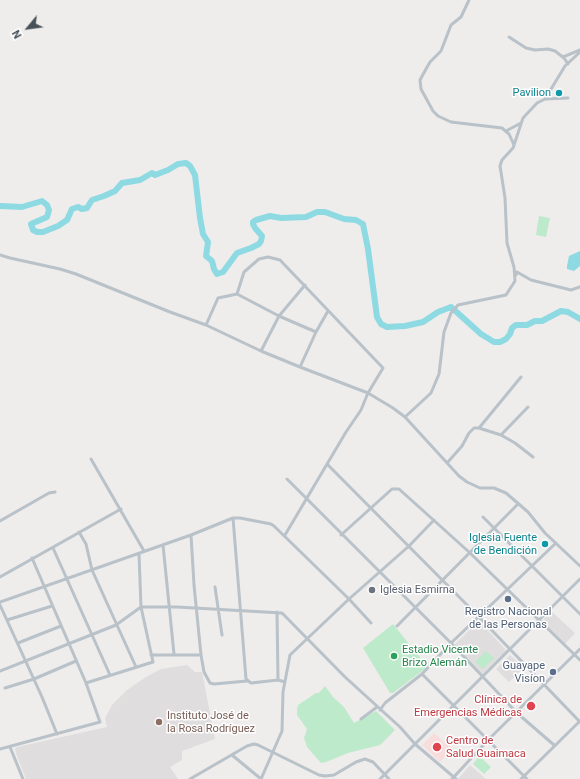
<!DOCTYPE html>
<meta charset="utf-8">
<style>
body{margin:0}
#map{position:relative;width:580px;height:779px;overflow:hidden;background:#efecec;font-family:Roboto,sans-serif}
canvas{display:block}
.north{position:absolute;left:8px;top:8px;width:40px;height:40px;-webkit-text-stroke:3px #fff;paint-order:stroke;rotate:241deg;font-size:11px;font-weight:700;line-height:16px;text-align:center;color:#465158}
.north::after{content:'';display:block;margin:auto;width:14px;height:18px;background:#465158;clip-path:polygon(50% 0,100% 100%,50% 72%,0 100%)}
</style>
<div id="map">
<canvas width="580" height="779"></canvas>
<div class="north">N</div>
</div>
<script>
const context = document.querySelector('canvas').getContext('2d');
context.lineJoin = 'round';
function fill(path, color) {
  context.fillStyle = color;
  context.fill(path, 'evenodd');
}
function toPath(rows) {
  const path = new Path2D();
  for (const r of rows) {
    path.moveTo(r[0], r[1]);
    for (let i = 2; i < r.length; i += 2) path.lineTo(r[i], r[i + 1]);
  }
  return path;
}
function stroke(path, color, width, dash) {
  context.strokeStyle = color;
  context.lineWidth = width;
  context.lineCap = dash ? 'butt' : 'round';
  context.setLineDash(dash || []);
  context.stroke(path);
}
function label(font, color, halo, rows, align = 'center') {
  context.font = font + ' Roboto,sans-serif';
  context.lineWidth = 3;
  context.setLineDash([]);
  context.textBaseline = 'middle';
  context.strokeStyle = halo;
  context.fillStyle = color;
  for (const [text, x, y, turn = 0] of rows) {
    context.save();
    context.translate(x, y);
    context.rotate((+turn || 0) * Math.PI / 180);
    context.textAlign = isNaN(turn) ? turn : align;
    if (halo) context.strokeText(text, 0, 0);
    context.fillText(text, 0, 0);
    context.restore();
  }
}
fill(toPath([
 [551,611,575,633,565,644,541,622],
 [479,621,507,651,482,674,454,645],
 [510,655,524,668,509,682,496,669],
 [187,665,195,672,202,672,215,739,182,751,182,760,170,767,178,779,26,779,17,756,15,749,17,747,107,727,105,718,112,705,127,690,146,677,161,669],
 [470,765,486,779,458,779]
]), '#e0ddde');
fill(toPath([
 [434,733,452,749,440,762,422,745]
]), '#f8dddd');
fill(toPath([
 [539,216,550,218,546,237,536,235],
 [393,624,426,665,426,668,393,693,390,693,363,648],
 [486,651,494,658,483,669,475,662],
 [325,686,333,697,344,707,354,723,376,711,395,730,380,745,348,753,326,762,321,763,307,747,304,738,307,729,297,715,297,710,298,705,316,693,319,693],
 [479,756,491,767,484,774,473,764]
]), '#bdeaca');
fill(toPath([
 [580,251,580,266,574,271,567,269,567,266,569,256]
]), '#8ddae3');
stroke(toPath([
 [0,206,22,207,42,201,47,205,49,210,47,217,31,224,33,230,37,232,43,232,58,226,67,220,72,209,78,207,82,209,87,208,92,200,104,196,115,191,122,183,140,180,152,173,155,175,168,170,178,164,186,163,190,166,195,175,200,218,203,234,208,242,206,256,212,261,214,269,217,274,223,272,237,253,251,248,259,244,261,241,262,236,255,228,253,224,253,222,256,220,270,216,281,218,306,217,317,212,325,212,344,219,356,220,363,224,368,249,377,317,381,324,387,327,405,326,423,322,438,312,451,307,481,334,494,342,500,342,506,339,510,334,512,328,516,325,527,325,535,321,542,321,561,311,568,312,580,319]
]), '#8ddae3', 6);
stroke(toPath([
 [469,0,461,17,451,25,441,51,430,62,426,69,420,80,421,89,433,111,438,116,451,122,502,128,509,134,514,145],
 [509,37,526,48,535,50,548,49,555,51,564,58,568,64],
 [563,57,580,50],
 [545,99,568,98],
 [506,131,521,123],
 [0,255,10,258,60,269,76,274,170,312,206,325,261,351,300,367,368,393,393,408,405,417,459,476,467,482,480,488,494,488,506,493,528,512,545,533,580,566],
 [516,275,517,272,531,280,571,290,580,287],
 [237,294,244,272,259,259,268,257,280,260,383,368,368,393,361,410,346,432,285,535],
 [206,325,218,298,237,294,279,316,316,332],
 [261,351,279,316,305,285],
 [300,367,316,332,328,311],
 [405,417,431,393,439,374,444,332,451,313,458,305,506,295,515,281,514,267,507,243,505,198,500,166,502,160,513,148,523,118,537,103,545,99,565,66,580,52],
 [479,428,521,377],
 [501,435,528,407],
 [91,459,144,551],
 [447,463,462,446,469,433,474,428,479,428,501,435,515,443,533,457],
 [328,465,479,617,580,722],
 [287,479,451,643,517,713,554,745],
 [483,517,580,614],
 [233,518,246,679,251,683,278,680,285,682],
 [0,521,49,493,55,492],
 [79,532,86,544,92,570,136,667],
 [341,535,392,489,399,489,469,552,580,660],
 [163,545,174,654],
 [53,548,110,675],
 [0,577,121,509],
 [215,587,222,635],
 [0,602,191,535,233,518,240,518,271,524,274,526,349,599,371,623],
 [0,605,42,697,57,734],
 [277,612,278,680],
 [7,620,52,606],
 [397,626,518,504],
 [18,643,61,626],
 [151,655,201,655,194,585,191,535],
 [201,655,204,672,210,683,214,684,247,681],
 [0,671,116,625,141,607,177,607,282,613,345,677,400,727,415,744,456,779],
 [422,674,527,779],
 [86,683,153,662,141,607,139,554],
 [5,688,34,679,76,661],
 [380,710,385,703,422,674,451,643,556,543],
 [361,719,377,707],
 [10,747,23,779],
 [0,749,100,722,86,683,32,558],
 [232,755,261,779,282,731,283,692,290,655,349,599,409,546,434,520],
 [190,779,247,746,254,744,258,745,319,775,325,776,334,775,356,762,365,759,373,762,389,779],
 [380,779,580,579],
 [452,779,488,740,580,649],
 [521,779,580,721]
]), '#b8c2c8', 3);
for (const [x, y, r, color] of [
 [559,93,4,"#0f9aa8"],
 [545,544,4,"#0f9aa8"],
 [372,590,4,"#6b7280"],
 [508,599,4,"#5c6f8a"],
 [394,656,4,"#2e9e5b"],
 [553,672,4,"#5c6f8a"],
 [531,706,5,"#e0444e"],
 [159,722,4,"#8d6e63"],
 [437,747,5,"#e0444e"]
]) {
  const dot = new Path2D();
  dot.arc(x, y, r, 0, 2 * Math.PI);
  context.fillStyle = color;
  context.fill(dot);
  stroke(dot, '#fff', 1.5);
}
label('11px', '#0d838f', '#fff', [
 ["Pavilion",551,93],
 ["Iglesia Fuente",537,538],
 ["de Bendición",537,551]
], 'right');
label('11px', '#5b616d', '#fff', [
 ["Iglesia Esmirna",380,590]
], 'left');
label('11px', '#4e5e75', '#fff', [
 ["Registro Nacional",508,612],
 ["de las Personas",508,625],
 ["Guayape",545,666,"right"],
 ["Visíon",545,679,"right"]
]);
label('11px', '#27864d', '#fff', [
 ["Estadio Vicente",402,650],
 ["Brizo Alemán",402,663]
], 'left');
label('11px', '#be3a42', '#fff', [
 ["Clínica de",522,700],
 ["Emergencias Médicas",522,713],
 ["Centro de",446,741,"left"],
 ["Salud Guaimaca",446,754,"left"]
], 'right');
label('11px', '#785e54', '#fff', [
 ["Instituto José de",167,716],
 ["la Rosa Rodríguez",167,729]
], 'left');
</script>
